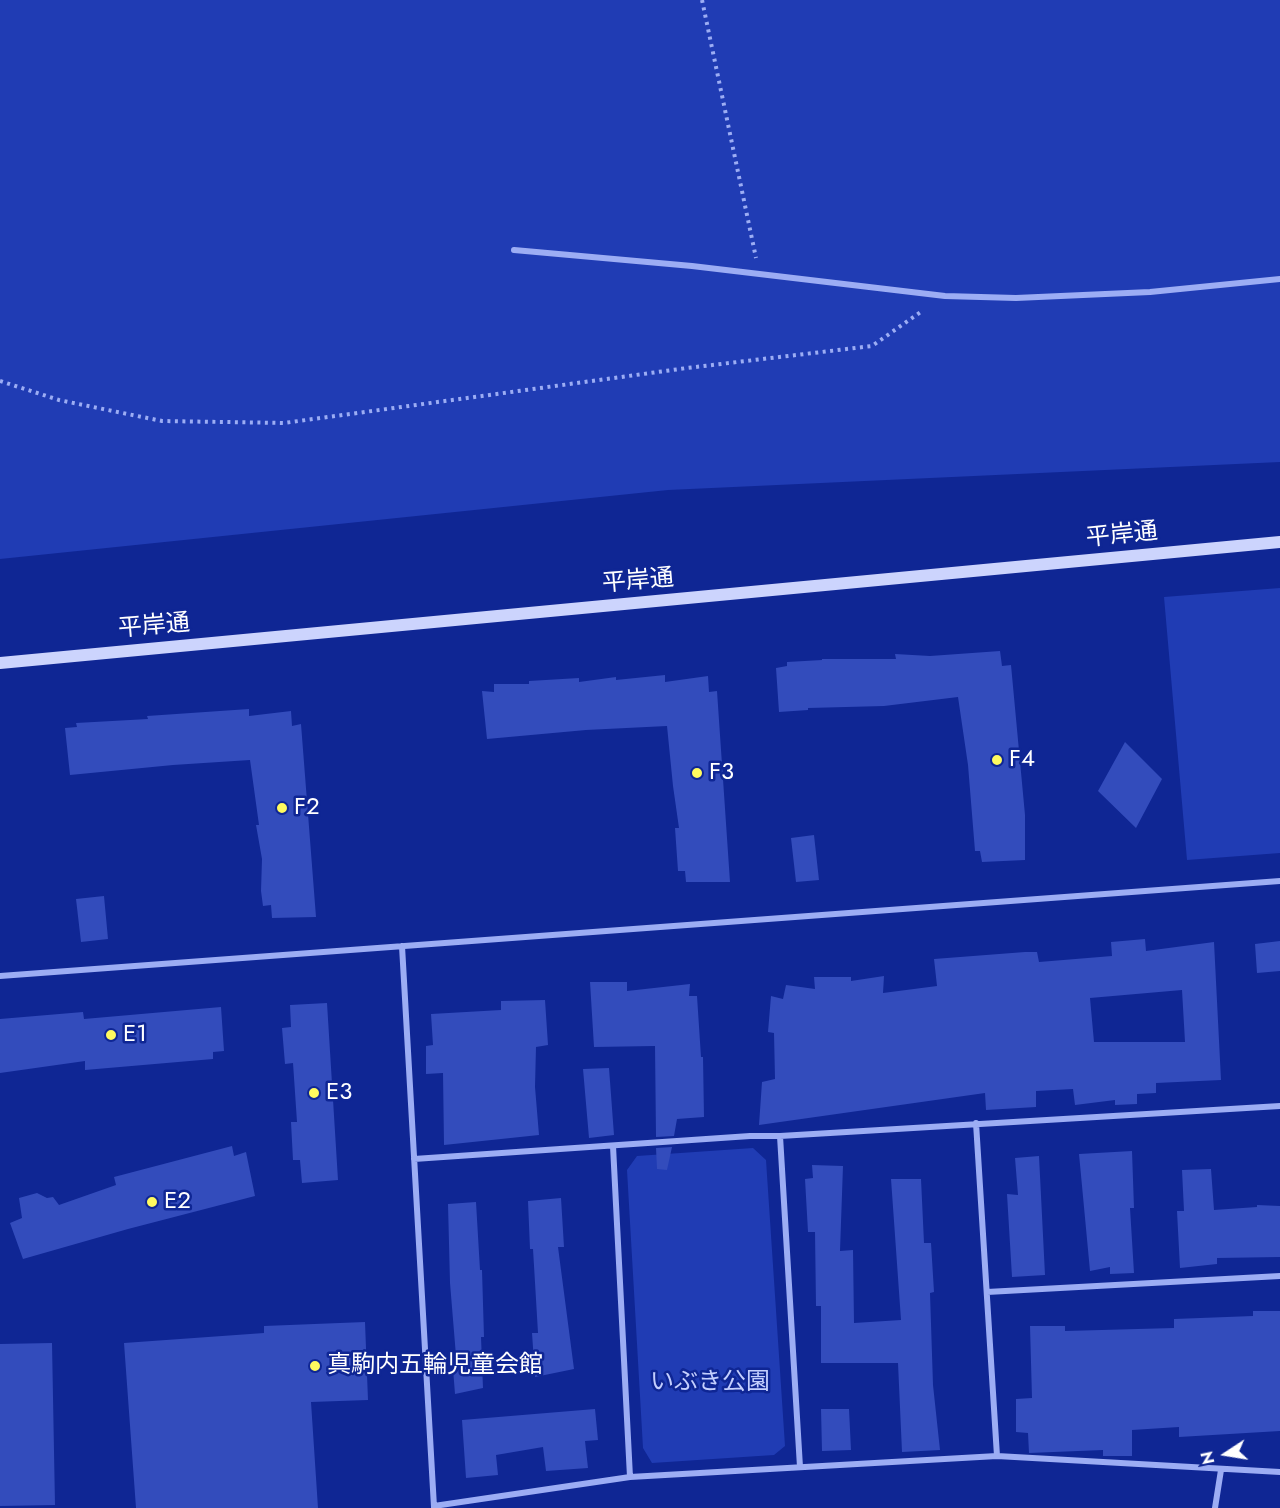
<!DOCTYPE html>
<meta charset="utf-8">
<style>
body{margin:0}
#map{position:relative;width:1280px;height:1508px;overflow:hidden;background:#0f2694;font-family:Jost,sans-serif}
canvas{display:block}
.north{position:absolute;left:1196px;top:1424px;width:60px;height:60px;-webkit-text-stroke:4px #0f2694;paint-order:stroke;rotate:258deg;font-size:16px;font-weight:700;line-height:24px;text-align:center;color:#fff}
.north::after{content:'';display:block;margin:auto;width:21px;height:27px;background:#fff;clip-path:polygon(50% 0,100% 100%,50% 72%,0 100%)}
</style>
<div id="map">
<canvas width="1280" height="1508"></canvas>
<div class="north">N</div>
</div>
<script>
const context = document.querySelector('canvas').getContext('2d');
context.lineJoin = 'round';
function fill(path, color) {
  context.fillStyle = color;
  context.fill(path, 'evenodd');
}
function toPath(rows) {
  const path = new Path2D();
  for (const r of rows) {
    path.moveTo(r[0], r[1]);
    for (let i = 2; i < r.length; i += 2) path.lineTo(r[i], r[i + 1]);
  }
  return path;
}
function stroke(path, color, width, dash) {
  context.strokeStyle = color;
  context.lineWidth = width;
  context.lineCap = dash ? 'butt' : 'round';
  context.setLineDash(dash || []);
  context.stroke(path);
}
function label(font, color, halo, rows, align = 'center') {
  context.font = font + ' Jost,"Noto Sans JP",sans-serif';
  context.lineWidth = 5;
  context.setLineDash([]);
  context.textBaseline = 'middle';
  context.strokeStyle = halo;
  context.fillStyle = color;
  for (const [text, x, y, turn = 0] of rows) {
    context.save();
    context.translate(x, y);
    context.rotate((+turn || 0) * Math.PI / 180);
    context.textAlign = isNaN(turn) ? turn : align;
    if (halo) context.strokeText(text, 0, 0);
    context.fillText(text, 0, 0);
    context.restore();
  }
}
fill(toPath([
 [0,0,1280,0,1280,462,668,490,0,559],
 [1280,588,1280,853,1187,860,1164,597],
 [753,1148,766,1160,785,1446,774,1455,652,1463,643,1448,627,1170,637,1156]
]), '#203cb4');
fill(toPath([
 [1000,651,1002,666,1011,665,1025,815,1025,860,982,862,980,851,975,851,968,765,958,697,884,706,808,708,808,710,779,712,776,668,787,666,787,662,822,660,822,659,896,659,895,654,930,656],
 [665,675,665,682,708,676,709,692,717,691,730,882,686,882,685,871,678,871,675,828,679,828,673,786,667,726,586,730,487,739,482,691,494,692,494,684,529,684,529,681,579,678,579,682,616,677,616,680],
 [249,709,249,716,291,711,292,726,301,724,316,917,272,918,271,905,263,906,261,891,262,859,256,825,259,825,250,760,173,765,70,775,65,728,77,727,76,723,148,719,147,716],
 [1125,742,1162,779,1136,828,1098,791],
 [814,835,819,880,796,882,791,838],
 [104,896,108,939,81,942,76,899],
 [1145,939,1146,951,1214,942,1221,1080,1156,1083,1156,1093,1137,1094,1137,1104,1115,1105,1115,1100,1075,1105,1073,1089,1036,1091,1036,1107,986,1110,985,1093,759,1125,762,1082,775,1079,774,1033,768,1032,771,996,783,999,786,985,815,989,814,977,851,977,851,981,884,976,883,993,937,986,934,959,1025,952,1037,952,1039,962,1112,956,1111,942],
 [1182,990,1185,1042,1094,1042,1090,998],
 [1280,941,1280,971,1257,973,1255,944],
 [590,982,627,982,627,991,690,984,689,996,697,996,701,1057,703,1057,704,1117,677,1119,674,1136,656,1137,655,1046,594,1047],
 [545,1000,548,1045,536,1047,535,1087,539,1135,444,1145,443,1073,426,1074,426,1046,433,1045,431,1014,501,1010,501,1001],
 [327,1003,338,1180,302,1183,300,1160,293,1160,291,1122,297,1122,293,1063,285,1064,282,1028,291,1027,290,1005],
 [221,1007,224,1051,213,1052,213,1059,85,1070,85,1061,0,1073,0,1019,83,1012,84,1019],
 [609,1068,614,1135,589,1138,583,1069],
 [232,1146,234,1156,246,1152,255,1196,128,1229,23,1259,10,1223,22,1218,19,1198,37,1193,47,1198,53,1197,59,1205,116,1185,114,1177],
 [672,1147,667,1170,657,1169,656,1148],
 [1132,1151,1134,1208,1130,1208,1134,1273,1110,1274,1110,1267,1090,1271,1079,1154],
 [1039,1156,1045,1275,1012,1277,1007,1194,1018,1195,1015,1158],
 [812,1165,843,1166,840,1251,853,1250,854,1323,901,1320,891,1179,921,1179,924,1243,931,1243,934,1292,930,1293,933,1385,940,1450,902,1452,898,1363,821,1363,821,1306,816,1306,815,1232,808,1232,805,1179,813,1178],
 [1211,1169,1214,1210,1257,1207,1257,1205,1280,1206,1280,1257,1217,1258,1217,1264,1180,1268,1177,1211,1184,1211,1182,1170],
 [561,1198,564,1247,558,1247,574,1369,535,1377,532,1333,538,1333,533,1249,530,1249,528,1201],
 [476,1202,480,1270,482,1270,484,1337,481,1337,483,1388,455,1394,452,1356,456,1356,450,1283,448,1204],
 [1253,1311,1280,1311,1280,1431,1179,1437,1179,1427,1132,1430,1132,1456,1103,1456,1103,1450,1029,1453,1028,1433,1016,1432,1016,1399,1032,1398,1030,1326,1065,1326,1065,1331,1174,1328,1174,1319,1253,1316],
 [365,1322,368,1400,311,1402,318,1508,136,1508,124,1343,264,1333,264,1326],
 [52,1343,55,1505,0,1506,0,1344],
 [595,1409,598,1440,585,1441,588,1468,546,1471,543,1447,496,1455,498,1475,466,1478,462,1420],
 [821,1409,849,1409,851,1450,822,1451]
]), '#334cbc');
stroke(toPath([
 [702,0,756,258],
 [0,381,59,400,162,421,284,423,687,368,872,346,922,311]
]), '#9cadf4', 4, [3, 4.5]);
stroke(toPath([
 [514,250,692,266,945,296,1016,298,1150,292,1280,279],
 [402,946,434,1507],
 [0,976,1280,881],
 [976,1123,997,1456],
 [780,1136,800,1467],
 [613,1146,630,1477],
 [414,1159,750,1136,780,1136,1280,1106],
 [987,1292,1280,1276],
 [434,1506,630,1477,997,1456,1280,1472],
 [1215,1508,1221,1470]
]), '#9cadf4', 6);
stroke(toPath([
 [0,663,1280,542]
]), '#ccd4fd', 12);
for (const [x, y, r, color] of [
 [997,760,6,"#fffa5f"],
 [697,773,6,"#fffa5f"],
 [282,808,6,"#fffa5f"],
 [111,1035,6,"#fffa5f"],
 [314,1093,6,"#fffa5f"],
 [152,1202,6,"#fffa5f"],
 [315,1366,6,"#fffa5f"]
]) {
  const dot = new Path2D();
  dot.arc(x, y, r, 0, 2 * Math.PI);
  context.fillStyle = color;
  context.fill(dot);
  stroke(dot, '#0f2694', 2);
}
label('24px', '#fff', '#0f2694', [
 ["平岸通",1122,536,-6],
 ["平岸通",638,582,-5],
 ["平岸通",154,627,-5]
]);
label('24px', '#fff', '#0f2694', [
 ["F4",1009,760],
 ["F3",709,773],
 ["F2",294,808],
 ["E1",123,1035],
 ["E3",326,1093],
 ["E2",164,1202],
 ["真駒内五輪児童会館",327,1366]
], 'left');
label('24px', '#c4cffe', '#0f2694', [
 ["いぶき公園",710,1383]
]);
</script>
